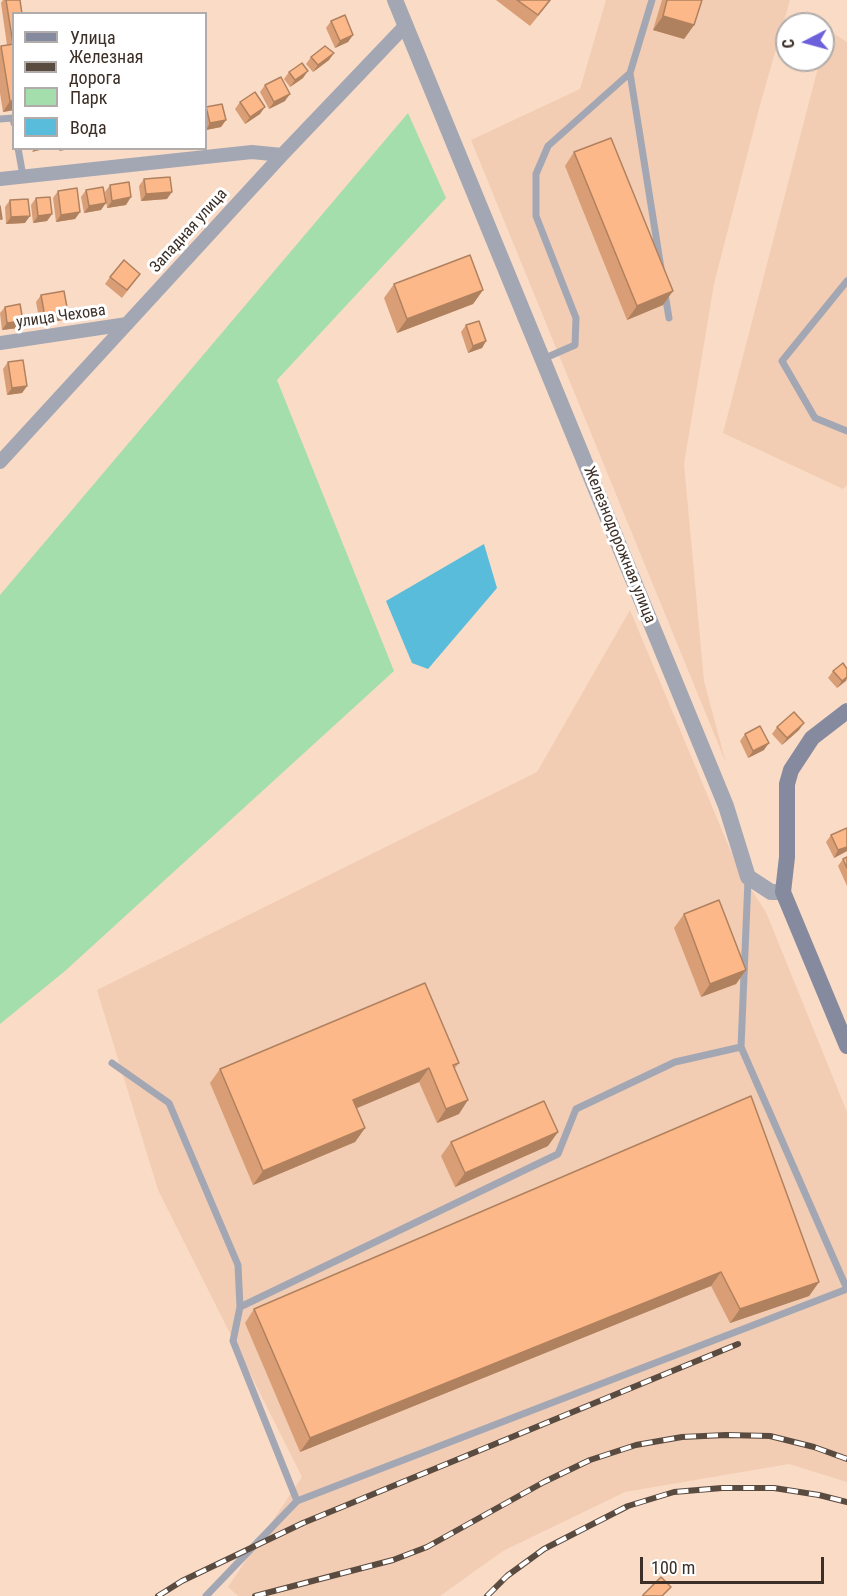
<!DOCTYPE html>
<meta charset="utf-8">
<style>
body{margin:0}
#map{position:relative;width:847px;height:1596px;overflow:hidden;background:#fadbc6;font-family:"Roboto Condensed",sans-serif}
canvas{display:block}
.legend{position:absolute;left:12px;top:12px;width:195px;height:138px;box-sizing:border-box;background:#fff;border:2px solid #b1aca9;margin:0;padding:8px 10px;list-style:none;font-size:18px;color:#3b2f27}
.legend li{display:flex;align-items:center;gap:12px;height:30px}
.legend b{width:30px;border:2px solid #b1aca9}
.north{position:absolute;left:775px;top:12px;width:60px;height:60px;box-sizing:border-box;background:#fff;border:2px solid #b1aca9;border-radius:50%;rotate:264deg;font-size:16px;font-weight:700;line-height:24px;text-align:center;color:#3b2f27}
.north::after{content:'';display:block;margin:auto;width:21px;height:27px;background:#6d61db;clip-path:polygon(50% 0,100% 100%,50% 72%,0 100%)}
.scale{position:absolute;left:640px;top:1557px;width:184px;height:27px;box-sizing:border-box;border:3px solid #3b2f27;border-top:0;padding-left:8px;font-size:18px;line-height:21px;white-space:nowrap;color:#3b2f27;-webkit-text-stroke:4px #fff;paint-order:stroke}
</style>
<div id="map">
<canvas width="847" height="1596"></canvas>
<ul class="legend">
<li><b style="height:8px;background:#858a9e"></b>Улица</li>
<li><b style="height:8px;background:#5a4b41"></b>Железная дорога</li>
<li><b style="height:16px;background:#a4dead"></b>Парк</li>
<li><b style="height:16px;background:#59bcda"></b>Вода</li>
</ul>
<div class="north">С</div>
<div class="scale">100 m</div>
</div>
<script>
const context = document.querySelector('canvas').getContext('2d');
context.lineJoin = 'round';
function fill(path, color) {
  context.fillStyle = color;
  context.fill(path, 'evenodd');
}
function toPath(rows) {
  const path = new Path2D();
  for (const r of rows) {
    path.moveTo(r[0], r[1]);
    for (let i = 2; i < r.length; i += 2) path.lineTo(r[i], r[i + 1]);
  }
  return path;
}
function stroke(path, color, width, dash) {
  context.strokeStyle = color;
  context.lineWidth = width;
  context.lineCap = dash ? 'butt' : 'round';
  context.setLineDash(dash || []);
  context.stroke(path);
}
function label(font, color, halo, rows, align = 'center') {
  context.font = font + ' "Roboto Condensed",sans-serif';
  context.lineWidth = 6;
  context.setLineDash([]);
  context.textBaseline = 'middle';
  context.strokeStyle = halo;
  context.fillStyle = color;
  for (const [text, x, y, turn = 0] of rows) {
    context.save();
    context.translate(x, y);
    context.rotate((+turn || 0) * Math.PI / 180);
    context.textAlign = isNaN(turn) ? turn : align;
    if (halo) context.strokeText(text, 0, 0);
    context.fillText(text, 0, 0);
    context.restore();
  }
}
fill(toPath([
 [606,0,790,0,760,105,714,284,684,464,704,681,726,763,471,140,580,89],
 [828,30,847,42,847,485,843,489,723,433,820,60,823,60,823,49],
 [630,610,739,871,766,912,847,1112,847,1482,789,1464,625,1492,503,1551,440,1596,238,1596,228,1587,302,1477,158,1190,97,990,537,772]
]), '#f2cdb3');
fill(toPath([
 [408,113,446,198,277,380,394,671,65,971,0,1024,0,595]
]), '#a4dead');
fill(toPath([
 [484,544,497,588,428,669,412,663,386,601]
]), '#59bcda');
stroke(toPath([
 [652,0,630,73,661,268],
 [0,119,13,118,14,123],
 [18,148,23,176],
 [847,281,782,361,815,418,847,431],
 [665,294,669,318],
 [543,359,575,345,576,318,536,216,536,174,548,146,630,73],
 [748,880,741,1047,847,1289],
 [112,1063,169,1103,238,1265,240,1307],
 [297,1501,233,1341,240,1307,558,1154,576,1109,675,1062,741,1047],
 [206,1596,297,1501,847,1289]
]), '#a3a7b4', 7);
stroke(toPath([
 [0,179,252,152,282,155],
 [0,343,127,324],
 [0,462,282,155,406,25]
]), '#a3a7b4', 14);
stroke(toPath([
 [395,0,726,806,748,877,771,892,783,892]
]), '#a3a7b4', 16);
stroke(toPath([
 [847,711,812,738,791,770,787,784,787,857,783,892,847,1046]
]), '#858a9e', 16);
const rail = toPath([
 [158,1596,182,1581,303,1523,738,1344],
 [255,1596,393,1560,427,1547,544,1482,590,1460,636,1445,682,1437,726,1435,770,1436,814,1447,847,1459],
 [487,1596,507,1576,544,1549,628,1506,674,1492,722,1488,774,1488,819,1495,847,1502]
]);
stroke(rail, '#5a4b41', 6);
stroke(rail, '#fff', 4, [11]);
fill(toPath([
 [3,0,20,0,14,14,14,110,3,112,0,93,0,48,1,46,7,45,1,3],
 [496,0,551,0,530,26],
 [662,0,702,0,694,25,684,39,653,30],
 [331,21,353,35,348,42,335,48,326,28],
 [334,53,329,60,313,72,306,64,311,57],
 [289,72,303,78,290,87,284,79],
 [265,85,285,101,269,109,260,92],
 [240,102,260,114,245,124,235,109],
 [206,107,226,120,221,127,206,130],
 [574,152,663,305,627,320,565,166],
 [144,179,167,199,141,201,139,186],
 [110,185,126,205,107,208,105,192],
 [86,190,101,210,84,213,81,197],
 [58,191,80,212,75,219,56,222,53,198],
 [36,198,52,214,47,221,33,223,31,205],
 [10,200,25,223,6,224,5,207],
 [110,277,135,281,122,298,105,284],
 [394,284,483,290,473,304,397,333,384,298],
 [41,295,68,313,63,320,40,324,36,302],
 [5,307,18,328,2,330,0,313],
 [466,325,486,341,482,348,468,353,461,332],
 [8,362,27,386,22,393,7,395,3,369],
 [847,669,847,679,837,688,828,678,833,671],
 [777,727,799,730,782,745,772,734],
 [745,734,764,750,748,758,740,741],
 [847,828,847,851,834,858,826,842,831,835],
 [847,857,847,886,838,866,843,859],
 [684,914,746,970,736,984,701,997,674,928],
 [459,1063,455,1068,459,1114,437,1123,419,1082,356,1108,365,1128,355,1142,253,1185,210,1083,220,1069],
 [751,1096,819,1282,809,1296,730,1323,711,1286,300,1452,245,1323,254,1309],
 [451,1142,548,1146,455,1187,441,1156]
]), '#d99e75');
fill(toPath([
 [663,16,694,25,684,39,653,30],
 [353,35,348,42,335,48,340,41],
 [334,53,329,60,313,72,318,65],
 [308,71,303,78,290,87,295,80],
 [290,94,285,101,269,109,274,102],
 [10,101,14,101,14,110,3,112],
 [265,107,260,114,245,124,250,117],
 [226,120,221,127,206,130,210,123],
 [35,148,48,148,32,152],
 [61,148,76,148,59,151],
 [172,192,167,199,141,201,146,194],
 [131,197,126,205,107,208,112,201],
 [106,203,101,210,84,213,89,206],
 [80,212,75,219,56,222,61,215],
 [52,214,47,221,33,223,38,216],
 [30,216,25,223,6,224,11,217],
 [483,290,473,304,397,333,407,319],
 [673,291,663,305,627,320,637,306],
 [68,313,63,320,40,324,45,317],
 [23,321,18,328,2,330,7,323],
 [486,341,482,348,468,353,473,346],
 [27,386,22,393,7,395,12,388],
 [847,677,846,681,837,688,842,681],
 [804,723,799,730,782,745,787,738],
 [769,743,764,750,748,758,753,751],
 [847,847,847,851,834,858,838,850],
 [746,970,736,984,701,997,710,984],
 [429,1068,419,1082,343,1114,353,1100],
 [468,1100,459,1114,437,1123,446,1109],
 [365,1128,355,1142,253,1185,263,1171],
 [558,1132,548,1146,455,1187,465,1173],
 [721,1272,711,1286,300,1452,310,1438],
 [819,1282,809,1296,730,1323,740,1309]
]), '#b0815f');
const building = toPath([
 [6,0,20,0,22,14,14,14,13,44,6,0],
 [517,0,550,0,538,15,517,0],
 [667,0,702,0,694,25,663,16,667,0],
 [345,15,353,35,340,41,331,21,345,15],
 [14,44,14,101,10,101,1,46,14,44],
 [325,46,334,53,318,65,311,57,325,46],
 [302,63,308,71,295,80,289,72,302,63],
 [281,77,290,94,274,102,265,85,281,77],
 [255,92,265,107,250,117,240,102,255,92],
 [222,104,226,120,210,123,206,107,222,104],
 [611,138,673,291,637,306,574,152,611,138],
 [170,177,172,192,146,194,144,179,170,177],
 [129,182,131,197,112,201,110,185,129,182],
 [103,187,106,203,89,206,86,190,103,187],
 [77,188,80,212,61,215,58,191,77,188],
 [50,197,52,214,38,216,36,198,50,197],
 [28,199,30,216,11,217,10,200,28,199],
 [0,206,2,219,0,219,0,206],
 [470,255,483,290,407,319,394,284,470,255],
 [124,260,140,274,127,290,110,277,124,260],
 [64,291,68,313,45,317,41,295,64,291],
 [20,304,23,321,7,323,5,307,20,304],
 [479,321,486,341,473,346,466,325,479,321],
 [23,360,27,386,12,388,8,362,23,360],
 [843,663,847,669,847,677,842,681,833,671,843,663],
 [794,712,804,723,787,738,777,727,794,712],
 [760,726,769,743,753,751,745,734,760,726],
 [847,828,847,847,838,850,831,835,847,828],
 [847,857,847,868,843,859,847,857],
 [719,900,746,970,710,984,684,914,719,900],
 [425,983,459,1063,453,1065,468,1100,446,1109,429,1068,353,1100,365,1128,263,1171,220,1069,425,983],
 [751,1096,819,1282,740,1309,721,1272,310,1438,254,1309,751,1096],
 [544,1101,558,1132,465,1173,451,1142,544,1101],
 [661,1577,671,1587,662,1596,643,1596,643,1595,661,1577]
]);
fill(building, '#fcb888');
stroke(building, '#b0815f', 1.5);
label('16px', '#3b2f27', '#fff', [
 ["Западная улица",189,231,-48],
 ["улица Чехова",61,317,-8],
 ["Железнодорожная улица",619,545,68]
]);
</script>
